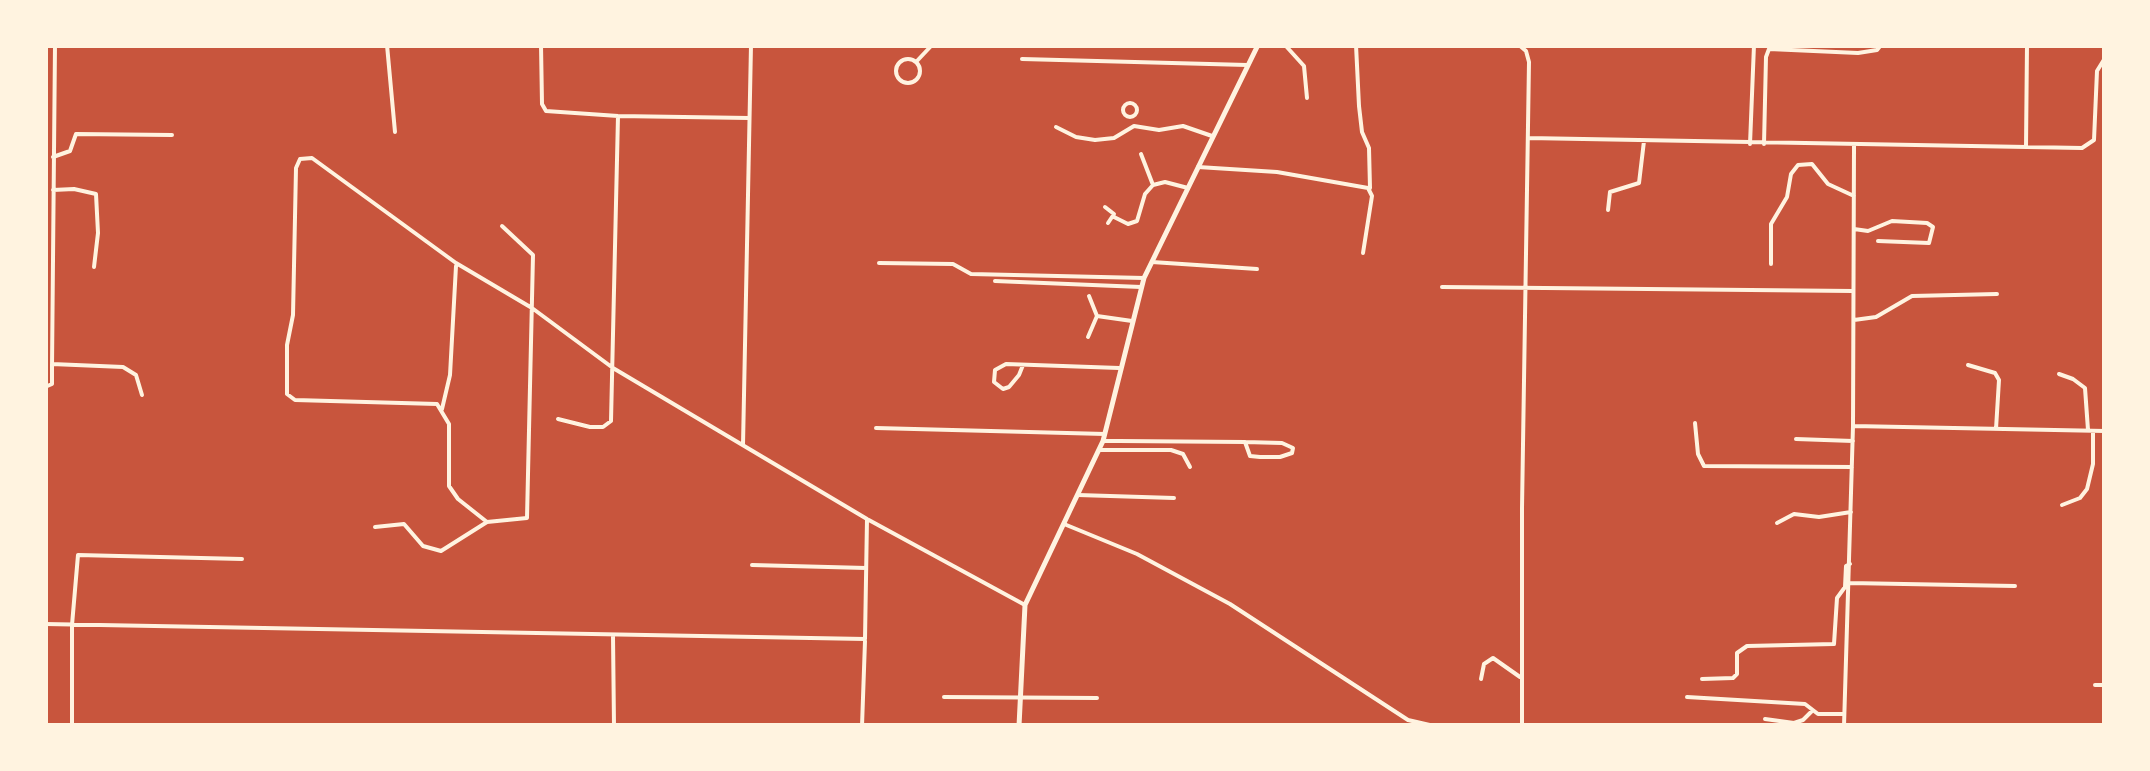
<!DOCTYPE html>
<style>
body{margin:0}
#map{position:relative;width:2150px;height:771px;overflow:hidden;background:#c8553d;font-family:Quicksand,sans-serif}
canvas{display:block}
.frame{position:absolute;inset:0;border:48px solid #fff3e0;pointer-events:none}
</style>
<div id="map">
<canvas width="2150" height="771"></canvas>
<div class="frame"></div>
</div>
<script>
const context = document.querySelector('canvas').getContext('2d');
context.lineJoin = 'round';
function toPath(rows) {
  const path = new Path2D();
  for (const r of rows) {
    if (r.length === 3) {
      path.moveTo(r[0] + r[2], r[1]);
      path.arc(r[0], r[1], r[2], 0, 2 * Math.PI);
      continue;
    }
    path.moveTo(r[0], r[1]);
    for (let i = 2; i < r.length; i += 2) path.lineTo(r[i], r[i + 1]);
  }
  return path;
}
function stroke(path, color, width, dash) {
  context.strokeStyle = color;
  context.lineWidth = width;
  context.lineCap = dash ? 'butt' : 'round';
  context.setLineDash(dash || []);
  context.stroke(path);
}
stroke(toPath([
 [387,45,395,132],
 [541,45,542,104,546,111,618,116,749,118],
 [1285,45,1304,66,1307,98],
 [1356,45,1359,106,1362,132,1369,148,1370,188],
 [1519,45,1526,51,1529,62,1522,508,1522,726],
 [908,71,12],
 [1022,59,1247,65],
 [916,62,932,45],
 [1130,110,7],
 [1056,127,1076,137,1095,140,1114,138,1134,126,1159,130,1183,126,1212,136],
 [1528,138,2082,148,2094,140,2097,71,2105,58],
 [1750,144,1754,45],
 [1764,144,1766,57,1769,49,1858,53,1877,50,1881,45],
 [2026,147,2027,45],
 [1141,154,1153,185],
 [53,157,70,151,76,134,172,135],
 [1198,167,1277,172,1368,188,1372,196,1363,253],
 [53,190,74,189,96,194,98,233,94,267],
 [1105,207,1114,214,1108,223],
 [1608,210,1610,192,1639,183,1644,141],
 [1114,217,1128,224,1137,221,1145,194,1153,185,1165,182,1188,188],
 [1854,229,1868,231,1892,221,1927,223,1933,227,1929,243,1878,241],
 [1152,262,1257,269],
 [879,263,953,264,971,274,1144,278],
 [1771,264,1771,224,1787,197,1791,174,1798,165,1812,164,1828,184,1854,196],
 [995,281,1141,287],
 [1442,287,1853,291],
 [1097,316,1132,321],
 [1854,320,1876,317,1912,296,1997,294],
 [1088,337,1097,316,1089,296],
 [52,364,123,367,136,375,142,395],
 [1023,365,1019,375,1009,387,1003,389,994,382,995,370,1006,364,1119,368],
 [1968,365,1995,373,1999,380,1996,429],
 [2059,374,2073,379,2085,388,2088,430],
 [45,387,52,384,52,367,55,45],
 [442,409,450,375,456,266],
 [558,419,590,427,603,427,611,421,618,116],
 [1695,423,1698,454,1704,466,1852,467],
 [1853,426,2105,431],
 [876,428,1105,434],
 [1796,439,1853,441],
 [1103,441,1119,441,1245,442,1282,443,1293,448,1292,453,1280,457,1260,457,1250,456,1245,442],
 [743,445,751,45],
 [1099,450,1171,450,1183,454,1190,467],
 [1078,495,1174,498],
 [2062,505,2080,498,2087,489,2093,464,2093,431],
 [487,522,458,499,449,486,449,424,437,404,295,400,287,394,287,345,293,315,296,168,300,159,312,158,456,263,532,308,613,368,867,519,1025,605],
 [1777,523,1794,514,1819,517,1851,512],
 [1064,524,1137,554,1230,604,1408,720,1434,726],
 [375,527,404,524,423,546,441,551,487,522,527,518,533,255,502,226],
 [752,565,866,568],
 [1849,583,2015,586],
 [45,624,865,639,867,519],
 [613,636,614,726],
 [1481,679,1484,664,1493,658,1520,677],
 [1702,679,1733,678,1737,674,1737,653,1747,646,1834,644,1837,598,1845,587,1846,566,1850,564],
 [2095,685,2105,685],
 [944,697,1097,698],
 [1687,697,1805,704,1818,714,1844,714],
 [1765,719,1794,723,1803,720,1812,711],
 [72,726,72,625,78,555,242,559],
 [862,726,865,641],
 [1844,726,1853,426,1854,146]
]), '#fff3e0', 4);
stroke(toPath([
 [1019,726,1025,605,1103,441,1144,278,1258,45]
]), '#fff3e0', 5);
</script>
